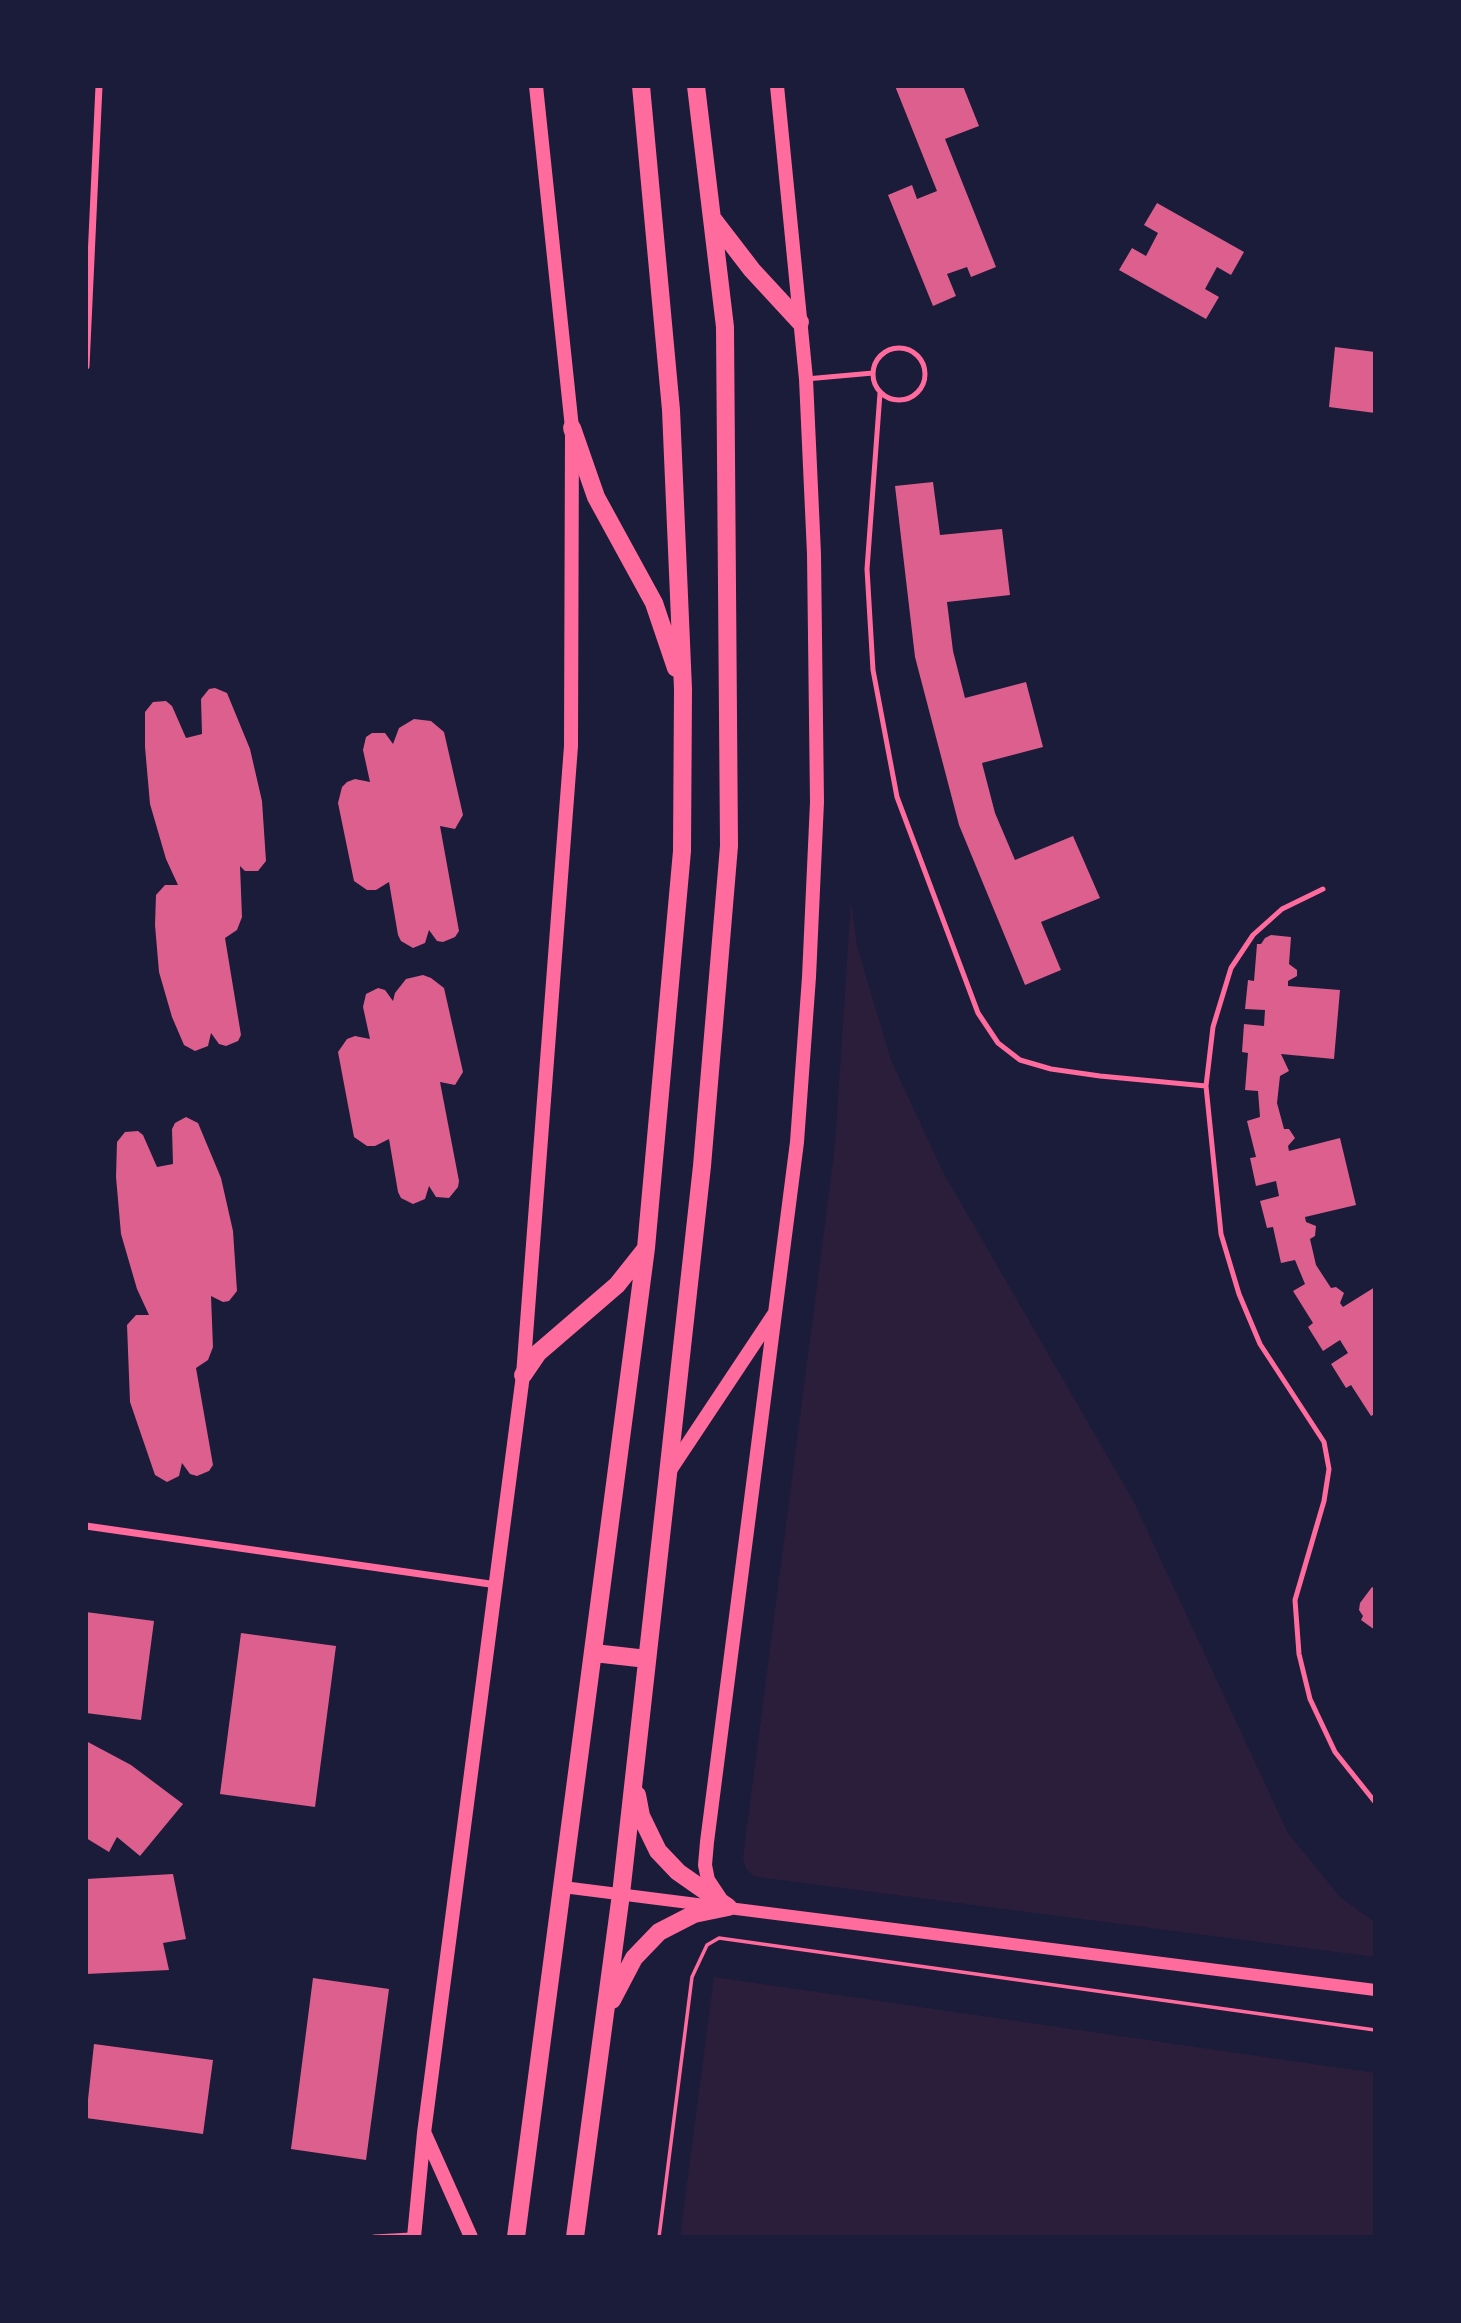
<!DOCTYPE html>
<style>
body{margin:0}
#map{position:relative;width:1461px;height:2323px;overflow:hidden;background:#1b1b3a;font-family:Karla,sans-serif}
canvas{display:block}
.frame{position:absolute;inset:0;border:88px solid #1b1b3a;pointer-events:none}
</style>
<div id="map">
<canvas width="1461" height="2323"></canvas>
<div class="frame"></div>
</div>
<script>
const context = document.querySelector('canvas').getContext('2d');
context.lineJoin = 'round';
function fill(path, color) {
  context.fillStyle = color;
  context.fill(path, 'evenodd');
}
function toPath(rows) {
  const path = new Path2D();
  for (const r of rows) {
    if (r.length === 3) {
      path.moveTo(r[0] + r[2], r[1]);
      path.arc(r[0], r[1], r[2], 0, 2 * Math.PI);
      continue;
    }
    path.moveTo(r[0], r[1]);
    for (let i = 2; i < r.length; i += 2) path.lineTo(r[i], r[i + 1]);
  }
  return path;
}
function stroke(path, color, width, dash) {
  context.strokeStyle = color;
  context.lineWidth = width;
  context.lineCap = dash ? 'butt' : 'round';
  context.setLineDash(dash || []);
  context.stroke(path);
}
fill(toPath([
 [851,899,857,946,891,1060,943,1172,1134,1502,1288,1833,1340,1897,1375,1922,1375,1957,765,1878,754,1876,746,1869,743,1858,835,1146],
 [714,1977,1375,2073,1375,2237,680,2237]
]), '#2a1e3b');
fill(toPath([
 [895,86,963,86,979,126,945,139,996,267,971,277,967,267,947,274,956,296,933,306,888,195,912,185,917,199,937,191],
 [1157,203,1244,252,1231,275,1217,267,1205,289,1219,297,1206,319,1119,270,1132,248,1146,256,1158,233,1144,225],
 [1335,347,1375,352,1375,413,1329,407],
 [933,482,940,535,1002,529,1010,595,947,602,953,651,965,698,1026,682,1043,747,982,763,995,813,1015,860,1073,836,1100,898,1041,922,1061,970,1025,985,959,825,915,657,895,486],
 [215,688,227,693,250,749,262,801,266,861,258,871,245,871,240,866,242,917,237,930,225,938,241,1035,238,1041,226,1046,219,1044,211,1033,208,1046,195,1051,184,1045,172,1017,159,972,155,925,156,895,165,885,178,885,166,859,150,804,145,747,145,712,153,702,166,701,172,706,186,738,202,734,201,699,209,689],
 [414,719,431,721,444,732,463,815,455,829,440,826,459,931,455,937,443,942,437,941,429,930,425,943,413,948,401,941,398,935,389,882,376,890,367,890,354,881,338,803,342,787,347,782,355,779,370,782,363,750,366,737,372,733,385,733,393,744,399,728],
 [1271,935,1291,937,1289,964,1297,970,1297,976,1288,981,1288,986,1340,990,1334,1059,1281,1054,1289,1071,1280,1076,1277,1103,1284,1129,1289,1129,1295,1138,1288,1146,1289,1151,1340,1138,1356,1205,1305,1217,1306,1222,1316,1226,1315,1236,1310,1239,1316,1265,1331,1288,1336,1287,1344,1293,1340,1303,1343,1307,1375,1287,1375,1414,1371,1416,1351,1385,1346,1388,1331,1364,1348,1353,1340,1340,1323,1351,1308,1327,1313,1323,1293,1291,1305,1284,1295,1260,1281,1263,1273,1227,1267,1228,1260,1201,1279,1196,1276,1181,1256,1186,1250,1158,1256,1157,1247,1121,1260,1117,1258,1091,1245,1090,1248,1053,1242,1052,1244,1024,1264,1026,1265,1010,1245,1009,1248,980,1254,981,1257,944,1261,944,1265,938],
 [423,975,431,978,444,988,463,1072,455,1085,440,1082,459,1181,458,1187,449,1198,436,1197,429,1186,425,1199,413,1204,401,1198,398,1192,389,1139,375,1146,367,1146,354,1137,338,1052,347,1039,355,1036,370,1039,363,1007,366,994,378,988,385,990,393,1001,395,993,406,979],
 [186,1117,198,1123,221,1178,233,1231,237,1291,229,1301,223,1302,211,1296,213,1347,208,1360,196,1368,213,1465,209,1471,197,1476,190,1474,182,1463,179,1476,167,1482,155,1475,130,1402,127,1325,136,1315,149,1315,137,1289,121,1234,116,1177,117,1142,125,1132,138,1131,143,1135,157,1167,173,1164,172,1129,175,1123],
 [1372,1587,1375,1589,1375,1630,1361,1620,1363,1616,1359,1610,1360,1603],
 [86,1612,154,1621,141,1720,86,1713],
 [241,1633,336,1646,315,1807,220,1794],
 [86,1741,131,1765,183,1804,140,1856,117,1837,109,1852,86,1838],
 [173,1874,186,1939,163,1943,169,1970,86,1974,86,1879],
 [313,1978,389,1989,366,2160,291,2149],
 [94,2044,213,2060,203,2134,86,2118]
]), '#dd5f8e');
stroke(toPath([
 [659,2237,692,1977,707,1945,719,1938,1375,2030]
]), '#ff6b9d', 3.5);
stroke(toPath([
 [899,374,26],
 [806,379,873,373],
 [880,393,867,569,873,670,897,797,978,1013,998,1043,1020,1060,1051,1069,1100,1076,1206,1086],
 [1323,889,1282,909,1253,935,1231,968,1213,1027,1206,1086,1221,1234,1239,1294,1260,1344,1324,1442,1329,1469,1324,1501,1295,1600,1299,1654,1310,1699,1335,1752,1375,1802],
 [374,2237,411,2235]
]), '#ff6b9d', 5);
stroke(toPath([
 [86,366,99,86],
 [86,1526,497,1585]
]), '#ff6b9d', 7);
stroke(toPath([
 [563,1887,1375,1990]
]), '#ff6b9d', 12);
stroke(toPath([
 [669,1472,774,1314],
 [720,1898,708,1880,705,1865,707,1842,797,1142,809,977,817,802,814,554,806,379,777,86],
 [425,2134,471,2237],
 [414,2237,424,2133,523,1375,571,746,572,428,536,86]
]), '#ff6b9d', 14);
stroke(toPath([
 [712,218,752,270,800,322],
 [572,428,596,497,654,603,676,668],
 [523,1375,538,1353,617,1285,644,1251],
 [594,1653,647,1659],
 [637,1795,641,1816,658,1851,678,1872,728,1907],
 [612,2000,634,1958,659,1932,694,1914,728,1907],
 [516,2237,646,1248,682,851,683,689,671,410,641,86],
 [575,2237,621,1894,668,1474,702,1166,729,846,725,327,696,86]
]), '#ff6b9d', 18);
</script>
